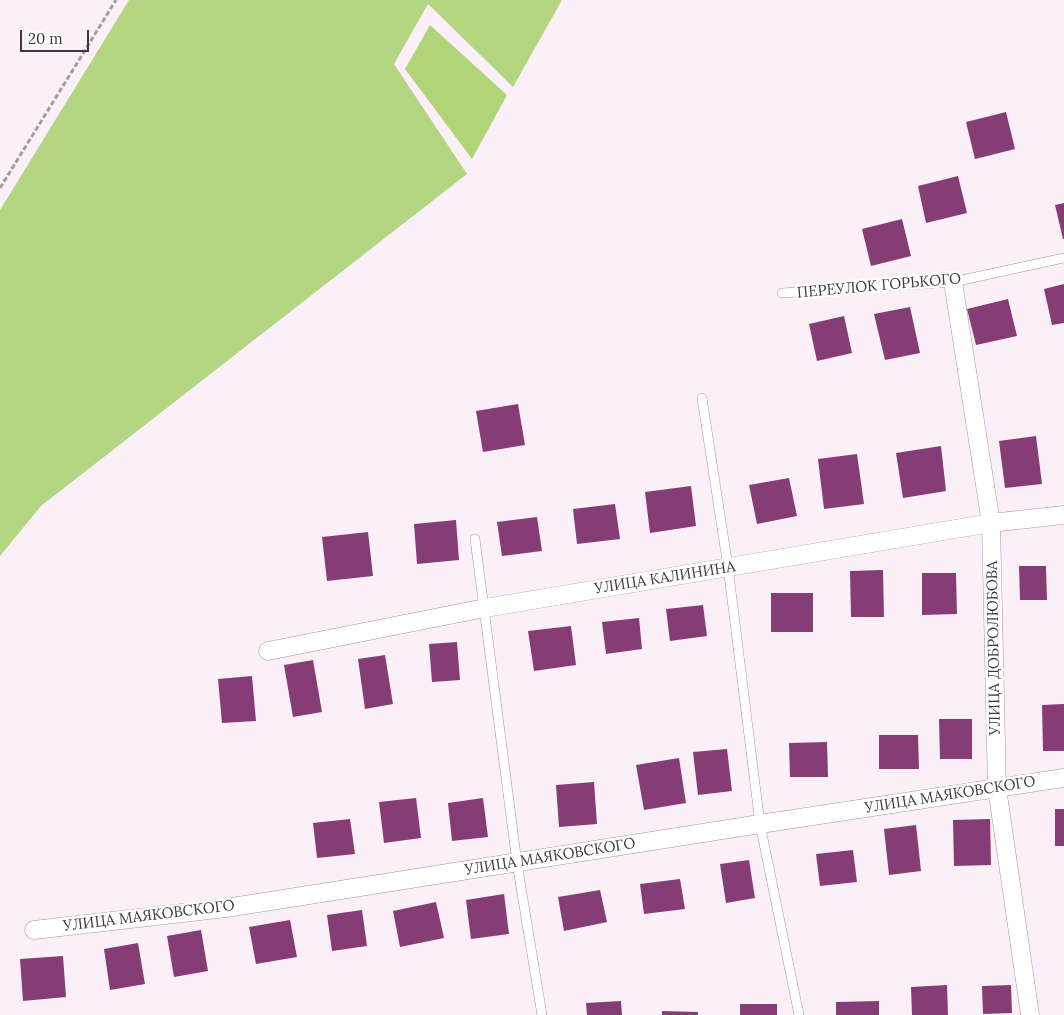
<!DOCTYPE html>
<meta charset="utf-8">
<style>
body{margin:0}
#map{position:relative;width:1064px;height:1015px;overflow:hidden;background:#fcf0f8;font-family:Lora,serif}
canvas{display:block}
.scale{position:absolute;left:20px;top:30px;width:69px;height:22px;box-sizing:border-box;border:2px solid #41363e;border-top:0;padding-left:6px;font-size:15px;line-height:18px;white-space:nowrap;color:#41363e;-webkit-text-stroke:4px #fff;paint-order:stroke}
</style>
<div id="map">
<canvas width="1064" height="1015"></canvas>
<div class="scale">20 m</div>
</div>
<script>
const context = document.querySelector('canvas').getContext('2d');
context.lineJoin = 'round';
function fill(path, color) {
  context.fillStyle = color;
  context.fill(path, 'evenodd');
}
function toPath(rows) {
  const path = new Path2D();
  for (const r of rows) {
    path.moveTo(r[0], r[1]);
    for (let i = 2; i < r.length; i += 2) path.lineTo(r[i], r[i + 1]);
  }
  return path;
}
function stroke(path, color, width, dash) {
  context.strokeStyle = color;
  context.lineWidth = width;
  context.lineCap = dash ? 'butt' : 'round';
  context.setLineDash(dash || []);
  context.stroke(path);
}
function label(font, color, halo, rows, align = 'center') {
  context.font = font + ' Lora,serif';
  context.lineWidth = 5;
  context.setLineDash([]);
  context.textBaseline = 'middle';
  context.strokeStyle = halo;
  context.fillStyle = color;
  for (const [text, x, y, turn = 0] of rows) {
    context.save();
    context.translate(x, y);
    context.rotate((+turn || 0) * Math.PI / 180);
    context.textAlign = isNaN(turn) ? turn : align;
    if (halo) context.strokeText(text, 0, 0);
    context.fillText(text, 0, 0);
    context.restore();
  }
}
fill(toPath([
 [129,0,562,0,513,87,428,4,394,64,467,174,41,506,0,556,0,210]
]), '#b4d582');
fill(toPath([
 [430,25,507,95,472,159,405,69]
]), '#b0d478');
fill(toPath([
 [1006,112,1015,149,975,159,966,122],
 [958,176,967,213,926,223,918,186],
 [1064,203,1064,239,1063,239,1055,205],
 [902,219,911,256,871,266,862,229],
 [1064,284,1064,323,1052,325,1044,289],
 [1008,299,1017,336,976,345,967,309],
 [910,307,920,353,885,360,874,314],
 [844,316,852,353,817,361,809,324],
 [518,404,525,445,483,452,476,411],
 [1036,436,1042,484,1005,488,999,441],
 [941,446,946,491,903,498,896,453],
 [857,454,864,504,824,509,818,459],
 [789,478,797,516,757,524,749,485],
 [691,486,696,526,650,533,645,492],
 [615,504,620,539,577,544,573,509],
 [537,517,542,551,502,556,497,522],
 [456,520,459,560,417,564,414,524],
 [368,532,373,576,327,581,322,537],
 [1019,566,1046,566,1047,600,1020,600],
 [883,570,884,617,851,617,850,571],
 [922,573,956,573,957,614,922,615],
 [771,593,813,593,813,632,771,632],
 [703,605,707,636,670,641,666,609],
 [639,618,642,649,606,654,602,622],
 [571,626,576,665,534,671,528,631],
 [457,642,460,680,432,682,429,644],
 [385,655,393,704,365,709,358,659],
 [313,660,322,712,293,717,284,665],
 [252,676,256,721,222,723,218,679],
 [1064,704,1064,751,1043,751,1042,705],
 [939,719,972,719,972,759,940,759],
 [879,735,918,735,919,769,879,769],
 [827,742,828,777,790,777,789,743],
 [727,749,732,791,698,795,693,752],
 [679,758,686,803,644,810,636,765],
 [594,782,597,824,559,827,556,785],
 [416,798,421,838,384,843,379,802],
 [483,798,488,837,452,841,448,803],
 [1055,809,1064,809,1064,846,1055,846],
 [350,819,355,854,317,858,313,823],
 [990,819,991,865,954,866,953,820],
 [916,825,921,871,889,875,884,829],
 [853,850,857,882,820,886,816,854],
 [749,860,755,898,726,903,720,864],
 [680,879,685,909,644,914,640,884],
 [600,890,607,922,564,931,558,897],
 [504,894,509,934,471,939,466,900],
 [436,902,444,938,400,947,393,911],
 [362,910,367,946,332,951,327,915],
 [290,920,297,957,256,964,249,927],
 [201,930,208,971,174,977,167,936],
 [138,943,145,984,110,990,104,949],
 [63,956,66,997,23,1001,20,959],
 [947,985,948,1015,912,1015,911,987],
 [1011,985,1012,1013,983,1014,982,986],
 [621,1001,622,1015,587,1015,586,1003],
 [879,1001,879,1015,836,1015,836,1002],
 [740,1004,777,1004,777,1015,740,1015],
 [662,1011,698,1012,698,1015,662,1015]
]), '#863c75');
const lane = toPath([
 [782,293,953,282,1064,258],
 [702,398,728,567,760,824,799,1015],
 [475,539,517,863,542,1015]
]);
const street = toPath([
 [953,282,991,523,997,788,1030,1015],
 [268,651,485,608,991,523,1064,515],
 [34,930,226,908,760,824,1064,778]
]);
stroke(lane, '#ab90a3', 10);
stroke(street, '#ab90a3', 19);
stroke(toPath([
 [0,188,116,0]
]), '#a69ba3', 3, [5, 2.5]);
stroke(lane, '#fff', 9);
stroke(street, '#fff', 18);
label('15px', '#41363e', '#fff', [
 ["ПЕРЕУЛОК ГОРЬКОГО",879,286,-5],
 ["УЛИЦА КАЛИНИНА",665,578,-9],
 ["УЛИЦА ДОБРОЛЮБОВА",994,648,-91],
 ["УЛИЦА МАЯКОВСКОГО",950,795,-9],
 ["УЛИЦА МАЯКОВСКОГО",550,857,-9],
 ["УЛИЦА МАЯКОВСКОГО",149,916,-7]
]);
</script>
